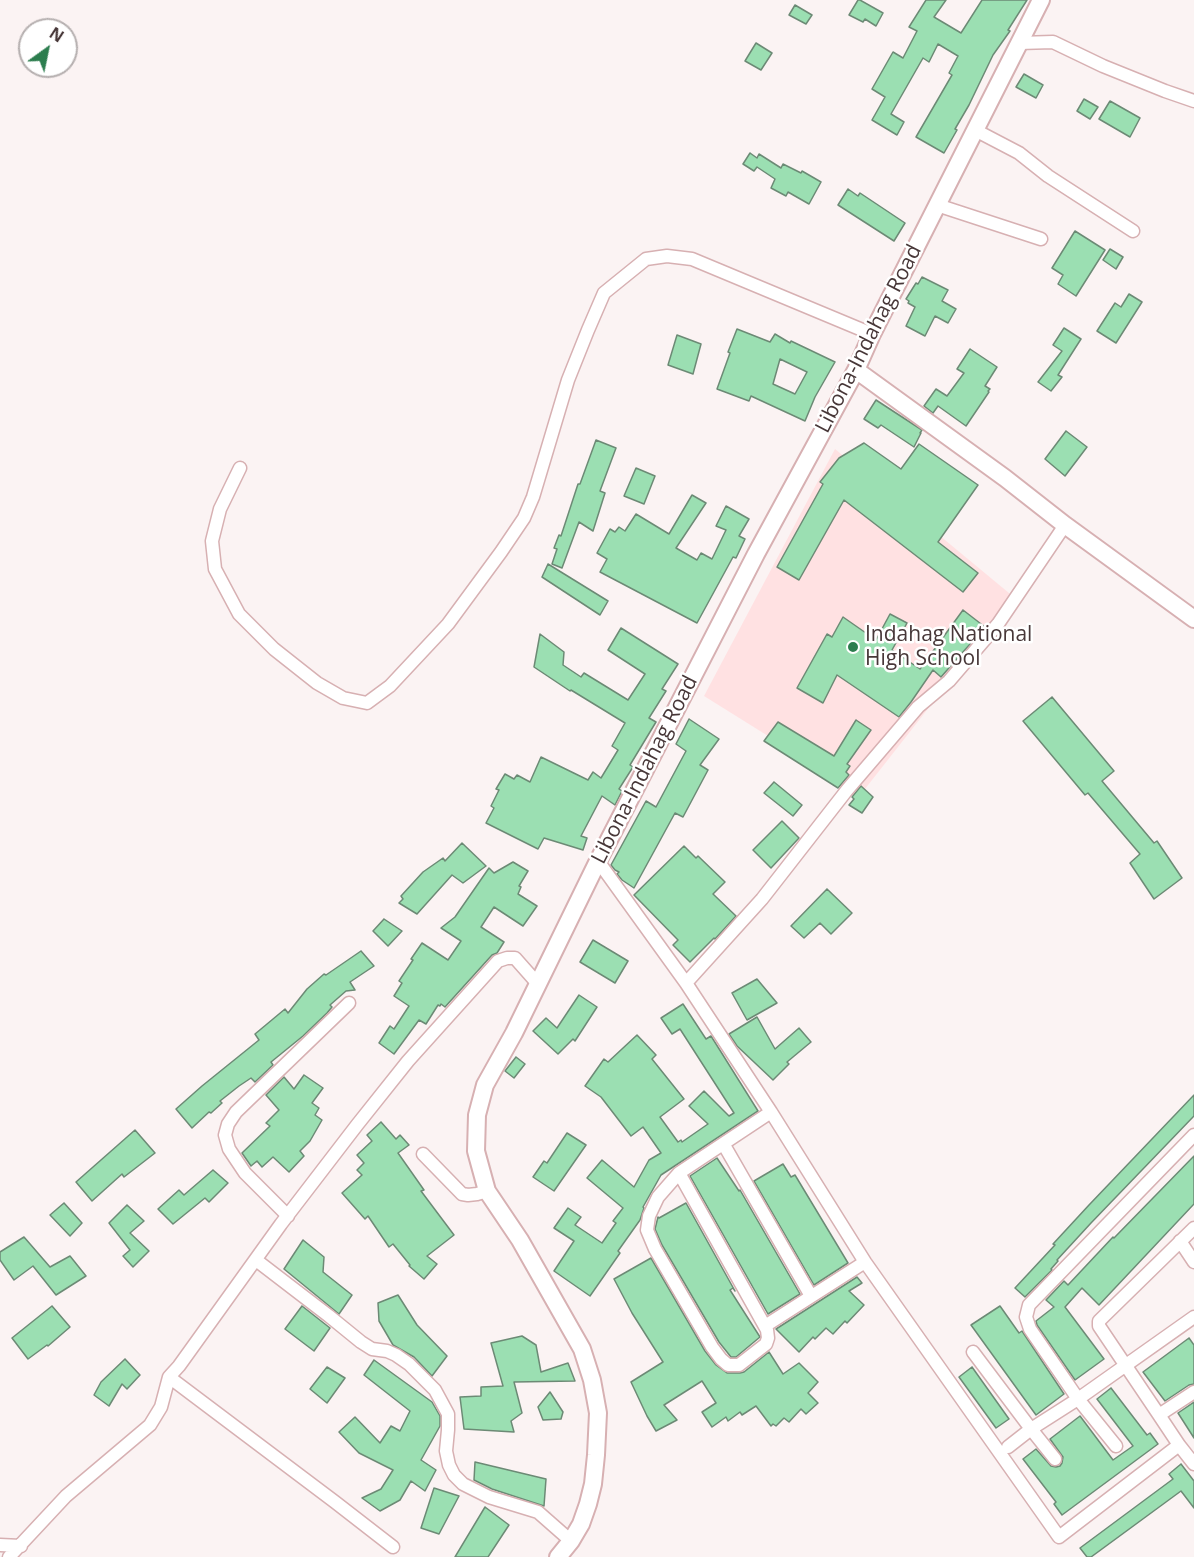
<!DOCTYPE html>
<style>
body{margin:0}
#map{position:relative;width:1194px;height:1557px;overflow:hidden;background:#fbf3f3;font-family:"Open Sans",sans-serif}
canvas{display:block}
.north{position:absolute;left:18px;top:18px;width:60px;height:60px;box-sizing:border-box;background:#fff;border:2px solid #b5afaf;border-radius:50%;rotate:33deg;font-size:16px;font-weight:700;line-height:24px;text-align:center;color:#473738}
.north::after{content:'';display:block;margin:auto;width:21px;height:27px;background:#2c7d4e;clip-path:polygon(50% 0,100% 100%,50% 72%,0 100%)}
</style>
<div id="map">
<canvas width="1194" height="1557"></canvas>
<div class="north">N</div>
</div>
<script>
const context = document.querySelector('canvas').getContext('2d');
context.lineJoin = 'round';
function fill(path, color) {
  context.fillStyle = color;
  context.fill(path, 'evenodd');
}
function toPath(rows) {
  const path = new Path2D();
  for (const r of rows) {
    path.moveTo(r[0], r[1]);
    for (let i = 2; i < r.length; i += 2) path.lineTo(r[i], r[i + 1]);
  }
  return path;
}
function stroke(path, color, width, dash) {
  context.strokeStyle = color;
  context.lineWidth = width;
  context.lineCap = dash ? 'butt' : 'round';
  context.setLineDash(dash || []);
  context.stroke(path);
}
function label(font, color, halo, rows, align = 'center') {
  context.font = font + ' "Open Sans",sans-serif';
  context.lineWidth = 5;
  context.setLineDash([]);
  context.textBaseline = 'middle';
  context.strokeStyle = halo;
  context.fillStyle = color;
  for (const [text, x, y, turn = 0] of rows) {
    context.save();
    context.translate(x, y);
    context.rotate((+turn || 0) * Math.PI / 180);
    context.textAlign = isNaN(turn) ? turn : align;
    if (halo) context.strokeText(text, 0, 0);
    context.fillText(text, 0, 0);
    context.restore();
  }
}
fill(toPath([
 [835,449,1015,598,861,794,704,696]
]), '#ffe1e2');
const building = toPath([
 [858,0,860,0,883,13,876,26,865,19,863,22,849,15,858,0],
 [926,0,946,0,934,17,961,33,982,0,1027,0,1008,30,1010,31,993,55,969,105,955,129,957,130,944,153,916,137,952,75,949,73,958,56,938,44,929,62,923,58,891,114,904,122,897,135,872,120,885,97,872,89,893,52,903,58,917,31,909,27,926,0],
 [795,5,812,15,806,24,789,15,795,5],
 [756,43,772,53,761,70,745,61,756,43],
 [1024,74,1043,85,1036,98,1016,87,1024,74],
 [1084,99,1098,107,1090,119,1077,111,1084,99],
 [1110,101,1140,118,1130,137,1099,119,1110,101],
 [750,153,757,158,759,154,781,168,783,164,801,173,802,171,821,182,809,204,788,192,786,196,771,188,775,179,757,167,754,171,743,164,750,153],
 [848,189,858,196,860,193,905,223,894,241,838,205,848,189],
 [1075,231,1105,250,1076,296,1058,284,1063,275,1052,268,1075,231],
 [1110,249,1123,257,1116,269,1103,260,1110,249],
 [922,277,948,290,942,301,956,309,948,323,935,316,925,336,906,326,915,307,908,303,909,301,906,299,916,283,918,284,922,277],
 [1129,294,1142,302,1116,343,1097,331,1115,303,1121,307,1129,294],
 [1064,328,1081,339,1058,375,1062,377,1051,391,1038,382,1062,351,1053,345,1064,328],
 [737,329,770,342,775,334,790,343,791,341,835,362,815,397,805,421,751,396,749,401,717,389,730,353,728,352,737,329],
 [780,359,807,372,795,394,773,384,780,359],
 [677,335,701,344,693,374,668,365,677,335],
 [970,349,997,367,985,386,990,389,988,391,989,392,966,426,938,406,933,413,924,406,936,389,947,396,964,373,957,369,970,349],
 [876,400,922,430,920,433,921,433,914,447,881,425,878,428,864,419,876,400],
 [1066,431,1087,447,1065,476,1045,459,1066,431],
 [596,440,616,448,600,491,605,493,593,531,579,522,562,568,552,564,557,549,554,548,559,535,561,536,578,484,580,484,596,440],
 [864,443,901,469,919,444,978,485,938,542,978,573,963,592,844,500,799,580,777,567,823,484,820,482,839,458,864,443],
 [636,468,655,476,644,504,624,496,636,468],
 [692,495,706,503,676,548,697,560,701,553,712,559,726,530,716,526,726,506,749,519,739,536,745,539,736,558,733,557,697,623,600,572,607,559,597,553,610,529,615,532,619,527,625,531,636,514,669,534,692,495],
 [548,564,608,601,600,615,542,577,548,564],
 [963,610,985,627,941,677,933,670,911,702,899,717,837,675,823,703,797,688,827,634,832,637,843,617,876,640,890,614,907,623,892,650,920,669,963,610],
 [621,628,678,664,662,689,666,691,649,718,656,722,630,765,633,767,619,789,622,791,615,805,602,796,581,836,587,838,583,850,544,838,538,849,486,823,494,808,491,806,499,790,496,789,505,774,514,779,517,775,530,782,541,757,588,780,593,772,601,778,618,750,612,746,625,723,571,690,570,691,534,667,540,634,564,652,563,665,581,677,584,673,628,700,645,674,608,650,621,628],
 [1052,697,1114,771,1102,781,1154,843,1157,841,1182,878,1154,899,1130,863,1140,854,1088,793,1085,795,1023,721,1052,697],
 [689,719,719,739,700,765,708,770,683,817,675,813,634,888,622,880,617,874,619,872,615,870,611,865,646,801,656,807,686,751,676,744,689,719],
 [856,720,871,730,847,764,850,766,846,772,849,775,838,788,764,741,778,722,834,756,856,720],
 [774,782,802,805,793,816,764,793,774,782],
 [861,786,873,797,862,813,849,805,854,799,852,797,861,786],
 [782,821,799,838,771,868,753,850,782,821],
 [462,843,486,866,463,883,452,875,417,914,399,903,403,899,401,896,423,872,443,858,445,861,462,843],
 [684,846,696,858,698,856,725,882,713,894,736,916,715,939,714,938,690,962,673,945,678,940,634,895,684,846],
 [513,862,528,871,519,886,521,887,518,894,537,906,523,926,494,907,481,927,504,942,497,953,492,955,445,1007,441,1004,440,1006,438,1005,426,1024,419,1020,394,1054,379,1043,390,1026,394,1029,409,1006,394,996,402,983,399,981,413,960,411,959,422,943,448,960,461,941,441,928,455,917,489,868,494,873,513,862],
 [827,889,852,913,831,934,820,923,804,938,791,926,827,889],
 [384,919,402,931,388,946,373,931,384,919],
 [593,940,628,961,615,983,580,962,593,940],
 [361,951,374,966,350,982,355,990,346,991,330,1005,332,1007,327,1013,303,1036,271,1062,273,1065,255,1082,251,1078,239,1086,220,1101,222,1103,211,1113,209,1112,192,1128,176,1109,202,1086,259,1040,255,1034,285,1009,288,1013,307,989,324,974,326,975,361,951],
 [757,979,777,1003,747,1020,732,993,757,979],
 [579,995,597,1007,575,1041,573,1039,558,1054,533,1031,546,1018,557,1028,579,995],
 [683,1004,706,1039,711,1036,758,1111,661,1175,643,1207,644,1208,640,1220,618,1251,620,1253,590,1296,554,1271,574,1241,554,1228,568,1208,581,1217,575,1225,602,1243,616,1223,613,1221,623,1208,587,1178,602,1160,634,1187,649,1160,661,1153,643,1127,631,1136,601,1097,585,1086,604,1059,608,1062,637,1035,656,1055,652,1059,684,1099,660,1117,678,1142,681,1140,682,1142,708,1124,689,1106,704,1091,729,1116,734,1113,680,1029,672,1034,661,1018,683,1004],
 [757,1017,775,1049,799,1028,811,1042,787,1062,789,1064,773,1080,737,1046,729,1034,757,1017],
 [516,1057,525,1064,514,1078,505,1071,516,1057],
 [304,1075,323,1088,312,1103,319,1108,315,1115,322,1120,310,1141,300,1151,304,1156,289,1172,273,1157,262,1167,257,1161,251,1166,242,1153,270,1126,266,1123,279,1110,266,1095,284,1077,294,1089,304,1075],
 [1194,1095,1194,1116,1091,1223,1057,1260,1058,1261,1051,1269,1052,1270,1025,1297,1015,1288,1055,1245,1053,1244,1089,1205,1194,1095],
 [381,1122,396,1139,400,1135,409,1145,398,1153,424,1190,421,1191,454,1235,427,1256,437,1264,424,1279,409,1266,410,1265,393,1244,389,1247,368,1216,365,1219,342,1193,362,1175,357,1170,364,1163,357,1155,372,1141,367,1135,381,1122],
 [135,1130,155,1153,124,1177,122,1174,92,1201,76,1182,135,1130],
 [567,1133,586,1145,554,1191,533,1177,544,1161,547,1163,567,1133],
 [1194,1156,1194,1204,1099,1305,1082,1288,1065,1307,1104,1359,1075,1380,1037,1325,1036,1321,1054,1307,1046,1300,1064,1281,1068,1285,1113,1237,1114,1238,1194,1156],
 [717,1158,739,1191,740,1190,800,1294,768,1314,690,1176,717,1158],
 [783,1164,791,1177,795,1175,848,1263,814,1285,754,1181,783,1164],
 [213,1170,228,1183,209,1202,205,1198,173,1224,158,1209,179,1190,184,1195,213,1170],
 [64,1203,82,1223,70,1236,50,1215,64,1203],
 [686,1203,735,1291,733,1288,730,1290,760,1337,736,1357,731,1357,719,1342,662,1245,655,1229,658,1217,659,1218,686,1203],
 [127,1205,144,1221,130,1233,149,1251,133,1267,123,1256,130,1250,109,1223,127,1205],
 [24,1237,50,1267,70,1256,86,1276,56,1295,33,1266,14,1280,0,1260,0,1252,24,1237],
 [303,1240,324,1257,323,1272,352,1295,339,1314,284,1269,303,1240],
 [651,1258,705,1351,716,1365,727,1373,740,1373,744,1372,769,1352,783,1374,799,1363,818,1382,808,1393,818,1403,806,1414,801,1409,789,1422,784,1418,776,1426,773,1424,771,1426,756,1406,742,1415,740,1412,728,1421,726,1417,712,1427,702,1412,716,1403,702,1381,664,1405,677,1420,656,1431,647,1416,631,1382,663,1362,632,1313,614,1279,651,1258],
 [857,1277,862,1283,849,1291,864,1305,847,1323,845,1321,833,1334,826,1328,815,1339,813,1337,799,1352,776,1329,857,1277],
 [398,1295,417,1325,447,1356,432,1376,414,1357,393,1345,379,1321,378,1303,398,1295],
 [52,1306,70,1327,48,1346,47,1345,28,1359,12,1338,52,1306],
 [302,1306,330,1328,314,1351,285,1329,302,1306],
 [1000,1306,1019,1333,1022,1331,1064,1394,1036,1415,971,1325,1000,1306],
 [522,1336,536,1345,541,1372,568,1363,575,1381,514,1382,522,1413,511,1421,514,1432,464,1429,460,1397,481,1396,481,1387,503,1386,491,1343,522,1336],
 [1189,1338,1194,1345,1194,1384,1189,1385,1165,1401,1143,1372,1189,1338],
 [125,1359,140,1375,127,1389,122,1384,109,1406,94,1395,101,1382,125,1359],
 [374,1360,432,1402,440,1416,440,1426,421,1460,436,1470,425,1491,411,1481,400,1500,380,1511,362,1498,381,1489,393,1470,359,1453,339,1432,355,1417,380,1443,391,1426,400,1431,410,1411,364,1375,374,1360],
 [327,1367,345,1378,327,1403,310,1389,327,1367],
 [972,1367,1009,1419,996,1428,959,1377,972,1367],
 [1111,1388,1147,1435,1150,1433,1158,1444,1062,1515,1054,1504,1056,1502,1023,1459,1036,1449,1051,1466,1056,1467,1060,1466,1062,1463,1063,1457,1050,1439,1080,1416,1113,1460,1133,1446,1097,1399,1111,1388],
 [550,1392,563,1412,561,1419,543,1420,538,1407,550,1392],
 [1194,1402,1194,1438,1178,1413,1194,1402],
 [475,1462,546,1479,544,1506,492,1489,474,1480,475,1462],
 [1181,1464,1194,1481,1194,1508,1181,1491,1091,1557,1087,1557,1080,1548,1173,1479,1169,1474,1181,1464],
 [434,1488,459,1496,439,1534,421,1528,434,1488],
 [485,1507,509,1525,488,1557,455,1557,485,1507]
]);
fill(building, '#9bdfb2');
stroke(building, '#6c8a75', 1.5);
const street = toPath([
 [1019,43,1053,42,1103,66,1165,91,1194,101],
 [975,130,1019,153,1048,176,1133,231],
 [937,205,1041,239],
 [240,468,220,509,212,541,215,569,239,614,274,649,317,683,343,698,367,703,390,686,448,624,501,552,524,518,533,497,568,380,588,330,604,293,646,259,667,256,692,259,872,334],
 [598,861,686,983,771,1112,865,1262,1059,1537,1179,1445,1159,1415],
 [686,983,762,899,847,790,918,707,949,681,998,624,1065,525],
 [724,1145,811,1296],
 [423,1154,462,1194,468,1195,477,1194,487,1191],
 [679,1173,658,1197,649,1216,647,1230,655,1249,712,1347,721,1359,728,1365,739,1365,766,1344,768,1338,767,1330,679,1173,771,1112],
 [288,1216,245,1173,229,1149,225,1135,228,1124,236,1112,349,1003],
 [1194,1228,1099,1321,1099,1326,1159,1415,1194,1392],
 [1180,1241,1194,1262],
 [256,1260,329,1316,361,1342,372,1349,387,1351,396,1355,409,1364,435,1390,448,1414,448,1430,446,1451,449,1465,454,1475,463,1484,489,1497,538,1512,571,1541],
 [765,1326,865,1262],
 [973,1352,1031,1429,1078,1399,1194,1317],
 [169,1377,335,1502,393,1547],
 [1179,1445,1194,1464],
 [1116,1446,1078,1399,1030,1329,1026,1317,1029,1305,1194,1135],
 [1008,1447,1031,1429,1055,1459],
 [0,1545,21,1546],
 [9,1557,66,1496,150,1425,161,1407,169,1377,179,1366,281,1224,357,1125,408,1061,498,961,507,958,515,958,538,984]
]);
const secondary = toPath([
 [856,370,1005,478,1065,525,1194,619],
 [558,1557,571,1541,581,1524,588,1504,593,1484,596,1455,598,1413,592,1380,582,1349,520,1240,487,1191,476,1151,477,1115,485,1085,514,1033,598,861,756,554,856,370,872,334,1041,0]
]);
stroke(street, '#d7b0b2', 15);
stroke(secondary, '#d7b0b2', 20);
stroke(street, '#fff', 12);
stroke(secondary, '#fff', 16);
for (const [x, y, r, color] of [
 [853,647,6,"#2c7d4e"]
]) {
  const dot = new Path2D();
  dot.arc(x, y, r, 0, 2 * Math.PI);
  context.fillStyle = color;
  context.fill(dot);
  stroke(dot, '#fff', 2);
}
label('21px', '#473738', '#fff', [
 ["Libona-Indahag Road",869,339,-63],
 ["Libona-Indahag Road",645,770,-63]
]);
label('21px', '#473738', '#fff', [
 ["Indahag National",865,635],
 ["High School",865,659]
], 'left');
</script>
